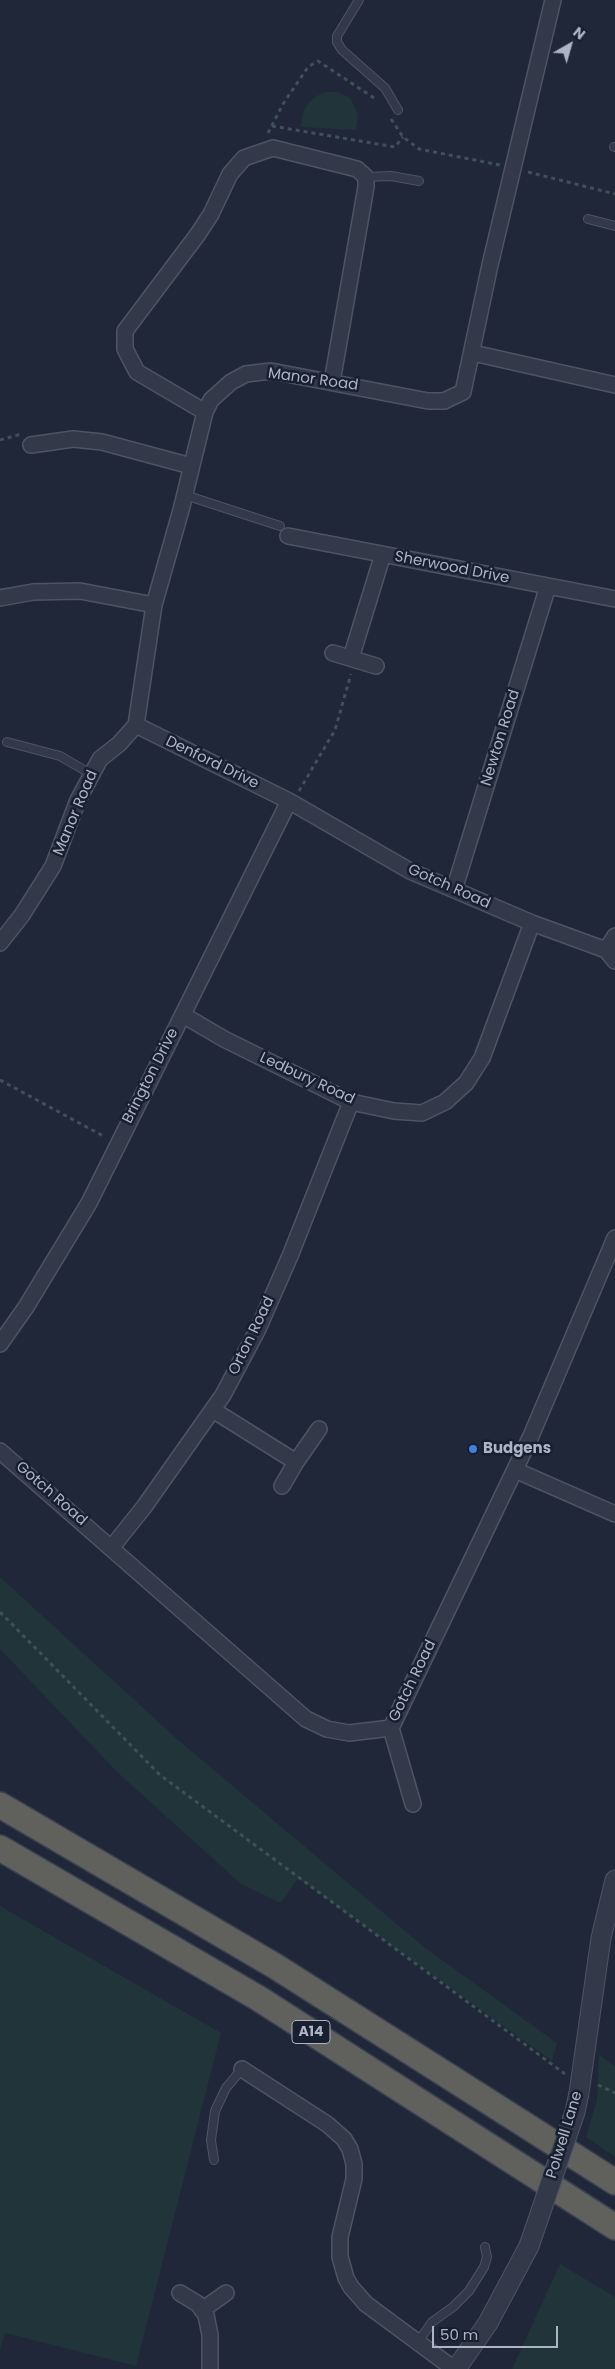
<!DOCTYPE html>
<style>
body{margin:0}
#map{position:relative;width:615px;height:2369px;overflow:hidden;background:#1f2739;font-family:Poppins,sans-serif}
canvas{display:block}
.north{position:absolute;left:545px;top:20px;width:50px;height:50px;-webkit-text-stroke:4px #181f2e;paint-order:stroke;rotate:38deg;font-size:14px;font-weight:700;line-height:20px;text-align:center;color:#adb4c6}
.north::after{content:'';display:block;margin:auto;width:18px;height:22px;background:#adb4c6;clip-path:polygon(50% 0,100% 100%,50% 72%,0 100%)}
.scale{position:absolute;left:432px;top:2326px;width:126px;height:22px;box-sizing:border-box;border:2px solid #adb4c6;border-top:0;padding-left:6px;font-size:15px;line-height:18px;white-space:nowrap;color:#adb4c6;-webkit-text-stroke:4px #181f2e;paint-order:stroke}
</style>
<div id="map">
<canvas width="615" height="2369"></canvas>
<div class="north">N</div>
<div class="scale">50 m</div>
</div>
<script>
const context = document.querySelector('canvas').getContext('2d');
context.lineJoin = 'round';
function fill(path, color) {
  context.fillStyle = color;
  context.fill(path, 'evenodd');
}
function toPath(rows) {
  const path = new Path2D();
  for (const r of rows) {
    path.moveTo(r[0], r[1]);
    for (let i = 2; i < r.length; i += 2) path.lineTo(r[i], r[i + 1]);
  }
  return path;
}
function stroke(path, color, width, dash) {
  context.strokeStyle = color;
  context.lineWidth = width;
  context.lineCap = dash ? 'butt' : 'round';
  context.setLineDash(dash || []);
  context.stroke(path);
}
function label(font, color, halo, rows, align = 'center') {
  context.font = font + ' Poppins,sans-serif';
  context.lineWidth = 5;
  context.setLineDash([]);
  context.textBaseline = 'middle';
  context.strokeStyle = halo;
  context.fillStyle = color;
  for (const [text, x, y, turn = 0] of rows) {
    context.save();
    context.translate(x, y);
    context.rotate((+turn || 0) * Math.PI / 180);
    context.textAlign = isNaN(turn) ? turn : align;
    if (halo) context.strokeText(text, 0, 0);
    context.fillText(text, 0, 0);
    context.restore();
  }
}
fill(toPath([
 [325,92,338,92,350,98,358,114,356,130,301,127,303,113,307,105,315,97],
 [0,1577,177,1739,424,1947,557,2043,552,2061,298,1878,281,1903,241,1884,116,1771,0,1649],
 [0,1906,221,2033,136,2366,5,2333,0,2350],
 [599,2055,615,2066,615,2157,586,2137,597,2100],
 [560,2264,615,2297,615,2369,512,2369]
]), '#21343a');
const service = toPath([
 [359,0,337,36,337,42,342,50,385,88,398,110],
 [614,147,615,147],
 [366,177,391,176,419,181],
 [588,219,615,226],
 [185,495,280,526],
 [7,742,60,756,91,774],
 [214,2160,211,2140,215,2111,226,2088,242,2069],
 [418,2342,432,2322,453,2307,469,2291,484,2267,487,2257,485,2247]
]);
const minor = toPath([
 [473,353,615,385],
 [205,412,137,372,125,349,125,331,198,234,211,214,230,174,244,158,273,148,357,169,366,177,366,187,332,382],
 [31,445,73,439,102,442,191,466],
 [288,536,615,599],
 [0,598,33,592,80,591,154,605],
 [333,653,376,666],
 [351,658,383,554],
 [136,725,289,801,410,871,532,923,606,950,615,961],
 [454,890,548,586],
 [0,943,22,915,53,866,78,800,100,759,119,744,136,725,154,605,181,510,205,412,211,400,231,382,246,374,271,371,428,401,444,401,463,392,490,265,553,0],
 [606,950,615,936],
 [183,1015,224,1039,351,1102,394,1111,422,1113,445,1102,466,1083,482,1058,532,923],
 [0,1344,26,1307,89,1203,289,801],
 [213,1410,296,1462,282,1486],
 [0,1451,306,1719,327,1729,349,1733,391,1728,531,1436,615,1238],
 [296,1462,319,1429],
 [515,1470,615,1514],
 [112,1547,144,1507,223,1395,258,1329,290,1256,351,1102],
 [391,1728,413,1804],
 [242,2069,327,2124,344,2139,350,2149,354,2164,354,2179,340,2237,340,2257,346,2278,351,2287,366,2304,454,2369],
 [180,2293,198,2304,206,2315,210,2335,210,2369],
 [202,2310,226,2293]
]);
const tertiary = toPath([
 [579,2093,601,1938,615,1880],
 [456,2369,488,2323,529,2246]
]);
const trunk = toPath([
 [0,1805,275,1966,615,2182],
 [0,1848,258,1998,615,2227]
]);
stroke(service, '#4d5464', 10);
stroke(minor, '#4d5464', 18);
stroke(tertiary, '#4d5464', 21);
stroke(trunk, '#3a4151', 28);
stroke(toPath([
 [391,119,403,137,419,149,500,165],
 [272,126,395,147,403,137],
 [268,133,283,104,308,67,318,61,377,100],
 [528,172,615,194],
 [0,440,21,434],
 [299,791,335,730,351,674],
 [0,1080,105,1137],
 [0,1612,160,1775,565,2074],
 [598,2085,615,2093]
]), '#3f5157', 3, [4, 4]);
stroke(service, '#333949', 8);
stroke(minor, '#333949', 15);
stroke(tertiary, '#333949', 19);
stroke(trunk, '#60605c', 25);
const tertiaryBridge = toPath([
 [529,2246,575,2112,579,2093]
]);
stroke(tertiaryBridge, '#4d5464', 21, []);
stroke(tertiaryBridge, '#333949', 19);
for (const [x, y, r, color] of [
 [473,1449,5,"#3f7fe0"]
]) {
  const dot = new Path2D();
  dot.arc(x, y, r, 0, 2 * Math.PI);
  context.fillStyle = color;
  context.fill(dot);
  stroke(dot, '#181f2e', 2);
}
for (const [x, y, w] of [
 [311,2032,38]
]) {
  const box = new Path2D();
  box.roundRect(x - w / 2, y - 11.5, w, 23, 4);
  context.fillStyle = '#181f2e';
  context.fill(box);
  stroke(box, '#adb4c6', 1);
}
label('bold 14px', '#adb4c6', null, [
 ["A14",311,2032]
]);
label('15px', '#adb4c6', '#181f2e', [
 ["Manor Road",313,380,8],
 ["Sherwood Drive",452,568,11],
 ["Newton Road",501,738,-73],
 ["Denford Drive",212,763,26],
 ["Manor Road",76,813,-67],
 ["Gotch Road",449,887,24],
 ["Brington Drive",151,1076,-63],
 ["Ledbury Road",307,1079,25],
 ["Orton Road",252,1336,-64],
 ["Gotch Road",51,1494,41],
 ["Gotch Road",413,1681,-64],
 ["Polwell Lane",565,2135,-73]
]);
label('bold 15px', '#adb4c6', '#181f2e', [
 ["Budgens",483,1449]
], 'left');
</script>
